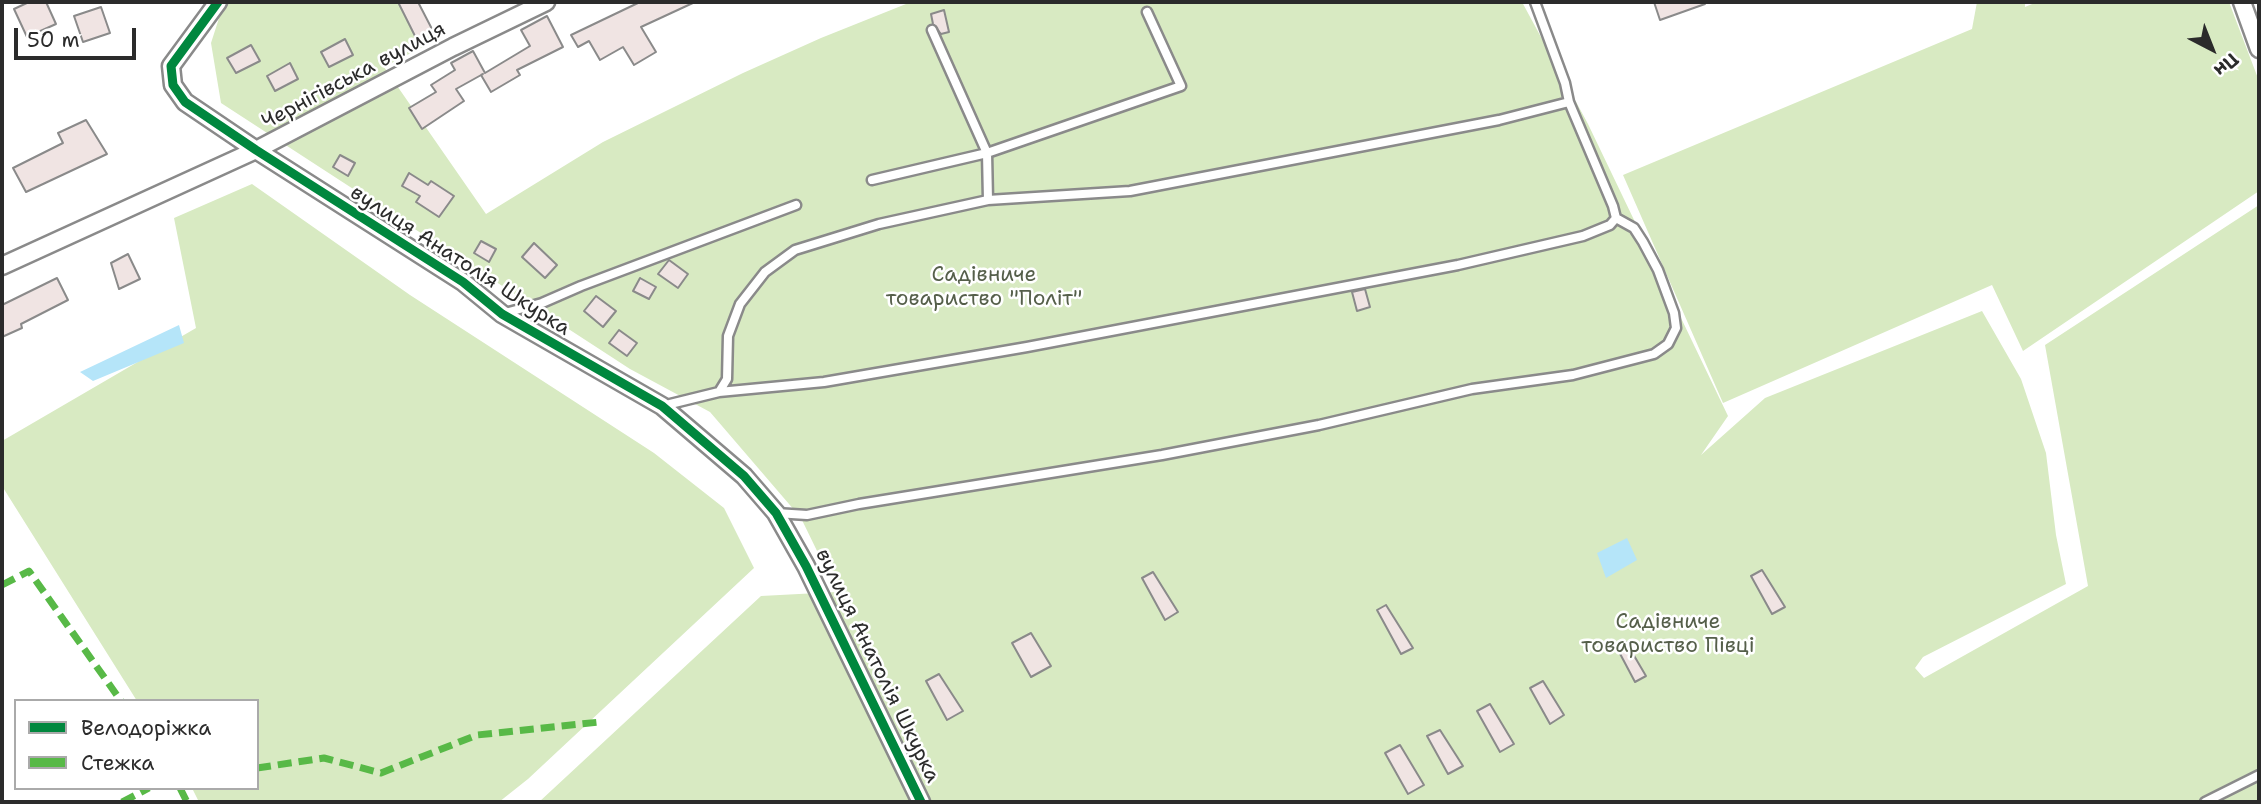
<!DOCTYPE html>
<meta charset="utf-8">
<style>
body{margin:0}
#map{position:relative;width:2261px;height:804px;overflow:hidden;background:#fff;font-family:"Shantell Sans",sans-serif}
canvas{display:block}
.frame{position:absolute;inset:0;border:4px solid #2b2b2b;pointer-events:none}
.legend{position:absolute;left:14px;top:699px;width:245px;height:91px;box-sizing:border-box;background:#fff;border:2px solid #aaa;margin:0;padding:9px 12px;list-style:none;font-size:21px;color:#2b2b2b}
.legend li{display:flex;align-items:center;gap:14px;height:35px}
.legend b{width:35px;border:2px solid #aaa}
.north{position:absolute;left:2177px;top:14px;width:70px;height:70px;-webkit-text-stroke:5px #fff;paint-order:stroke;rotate:138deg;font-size:19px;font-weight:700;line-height:28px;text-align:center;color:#2b2b2b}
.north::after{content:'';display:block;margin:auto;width:24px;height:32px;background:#2b2b2b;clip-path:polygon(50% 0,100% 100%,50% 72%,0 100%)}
.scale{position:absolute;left:14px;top:28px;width:122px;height:32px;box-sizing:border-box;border:4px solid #2b2b2b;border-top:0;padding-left:9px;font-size:21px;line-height:24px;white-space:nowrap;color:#2b2b2b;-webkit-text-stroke:5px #fff;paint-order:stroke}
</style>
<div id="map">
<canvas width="2261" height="804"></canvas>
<div class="frame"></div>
<ul class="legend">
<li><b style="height:9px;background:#00873e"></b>Велодоріжка</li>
<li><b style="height:9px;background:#58b947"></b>Стежка</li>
</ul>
<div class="north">Пн</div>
<div class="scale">50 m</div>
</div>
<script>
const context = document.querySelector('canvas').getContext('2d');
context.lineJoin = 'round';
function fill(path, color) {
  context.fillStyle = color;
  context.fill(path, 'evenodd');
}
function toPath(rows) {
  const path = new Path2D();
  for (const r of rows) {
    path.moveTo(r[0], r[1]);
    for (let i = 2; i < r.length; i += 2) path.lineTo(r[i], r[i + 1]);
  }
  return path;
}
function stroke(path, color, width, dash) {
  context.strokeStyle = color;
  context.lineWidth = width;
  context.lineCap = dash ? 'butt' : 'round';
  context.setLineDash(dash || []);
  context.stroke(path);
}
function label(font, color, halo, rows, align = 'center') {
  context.font = font + ' "Shantell Sans",sans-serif';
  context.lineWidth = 5;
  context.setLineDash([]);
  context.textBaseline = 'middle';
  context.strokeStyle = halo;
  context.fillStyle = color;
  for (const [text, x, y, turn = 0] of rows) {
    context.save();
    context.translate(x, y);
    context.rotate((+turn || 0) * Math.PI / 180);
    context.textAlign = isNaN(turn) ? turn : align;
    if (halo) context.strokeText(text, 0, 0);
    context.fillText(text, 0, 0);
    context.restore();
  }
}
fill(toPath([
 [228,2,418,2,438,39,384,67,486,214,603,142,743,73,821,38,911,2,1522,2,1588,124,1728,416,1701,455,1765,398,1982,311,2021,379,2046,453,2056,535,2066,584,1923,657,1915,668,1924,678,2088,586,2045,345,2259,205,2259,802,539,802,761,596,837,592,801,518,710,412,630,369,221,103,211,43,221,12],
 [1977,2,2025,2,2025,7,2037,2,2229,2,2259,81,2259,191,2023,351,1992,285,1723,403,1623,175,1972,29],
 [252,184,410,295,654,453,724,508,754,568,528,779,499,802,199,802,192,788,257,788,257,701,137,701,2,486,2,441,196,328,174,218]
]), '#d8eac2');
fill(toPath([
 [179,325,184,343,93,381,80,372],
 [1627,538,1637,560,1606,578,1597,553]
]), '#b5e5f9');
const building = toPath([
 [29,2,46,2,56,24,27,37,14,9,29,2],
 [398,2,418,2,433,31,417,40,398,2],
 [640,2,695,2,641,27,656,52,634,65,623,47,600,60,589,41,578,47,571,35,640,2],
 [1654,2,1705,2,1705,4,1660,20,1654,2],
 [101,7,110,33,83,42,74,16,101,7],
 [944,10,949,32,941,34,933,24,931,14,944,10],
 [547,16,563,47,517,70,520,75,491,92,481,75,483,74,456,89,464,101,422,129,409,108,436,92,431,85,455,70,451,63,473,51,485,73,530,46,521,30,547,16],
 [345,39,353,55,329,67,321,52,345,39],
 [251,45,260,61,236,73,227,58,251,45],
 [290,63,298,79,275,91,267,76,290,63],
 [86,120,107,154,26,192,13,168,63,143,58,133,86,120],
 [340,155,355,163,348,176,333,167,340,155],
 [409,173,428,185,431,181,454,196,439,217,416,202,420,196,402,186,409,173],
 [481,241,496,249,489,262,474,253,481,241],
 [534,243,557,265,545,278,522,257,534,243],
 [128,254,140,279,119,289,111,263,128,254],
 [669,260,688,274,678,288,658,274,669,260],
 [57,278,68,300,21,324,22,328,2,337,2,305,57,278],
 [640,278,656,287,649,299,633,291,640,278],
 [1365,289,1370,307,1357,311,1352,292,1365,289],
 [596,296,616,311,603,327,584,311,596,296],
 [619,330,637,343,627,356,609,343,619,330],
 [1762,570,1785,607,1772,614,1751,576,1762,570],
 [1153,572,1178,612,1165,620,1142,578,1153,572],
 [1386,605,1413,648,1401,654,1377,610,1386,605],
 [1031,633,1051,666,1031,677,1012,643,1031,633],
 [1626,642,1646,676,1635,682,1617,648,1626,642],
 [939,674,963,711,947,720,926,681,939,674],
 [1543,681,1564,715,1550,724,1530,688,1543,681],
 [1490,704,1514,744,1500,752,1477,711,1490,704],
 [1440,730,1463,766,1448,774,1427,736,1440,730],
 [1400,745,1424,785,1408,794,1385,753,1400,745]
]);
fill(building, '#f0e4e3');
stroke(building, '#8a8a8a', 2);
const lane = toPath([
 [932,30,987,153,988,200],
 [872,180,987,153,1181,86,1147,12],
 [505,313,542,303,581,286,796,205],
 [719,392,824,382,1027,347,1458,265,1583,236,1610,225,1616,218,1613,206,1569,102],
 [662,406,719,392,727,379,728,336,740,304,765,272,795,250,879,224,988,200,1130,191,1499,120,1569,102,1565,83,1535,2],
 [776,513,807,515,859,504,1162,455,1319,425,1472,389,1573,375,1654,354,1668,344,1676,328,1674,313,1658,270,1643,242,1634,228,1616,218],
 [2205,802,2259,775]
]);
const street = toPath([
 [218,2,171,66,173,85,185,102,256,150,463,282,502,314,662,406,744,476,776,513,806,566,921,802],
 [2242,2,2259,49],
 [2,266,256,150,453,47,546,2]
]);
stroke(lane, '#8a8a8a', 13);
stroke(street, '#8a8a8a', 21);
stroke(lane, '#fff', 8);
stroke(street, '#fff', 16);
stroke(toPath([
 [2,585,29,571,121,701],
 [257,768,324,758,381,773,477,735,600,722],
 [180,788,187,802],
 [122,802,149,788]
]), '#58b947', 7, [14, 7]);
stroke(toPath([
 [218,2,171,66,173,85,185,102,256,150,463,282,502,314,662,406,744,476,776,513,806,566,921,802]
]), '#00873e', 9);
label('21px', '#2b2b2b', '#fff', [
 ["Чернігівська вулиця",354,76,-28],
 ["вулиця Анатолія Шкурка",460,261,33],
 ["вулиця Анатолія Шкурка",877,666,64]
]);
label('21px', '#555f4a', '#fff', [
 ["Садівниче",984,276],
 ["товариство \"Політ\"",984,300],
 ["Садівниче",1668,623],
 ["товариство Півці",1668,647]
]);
</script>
